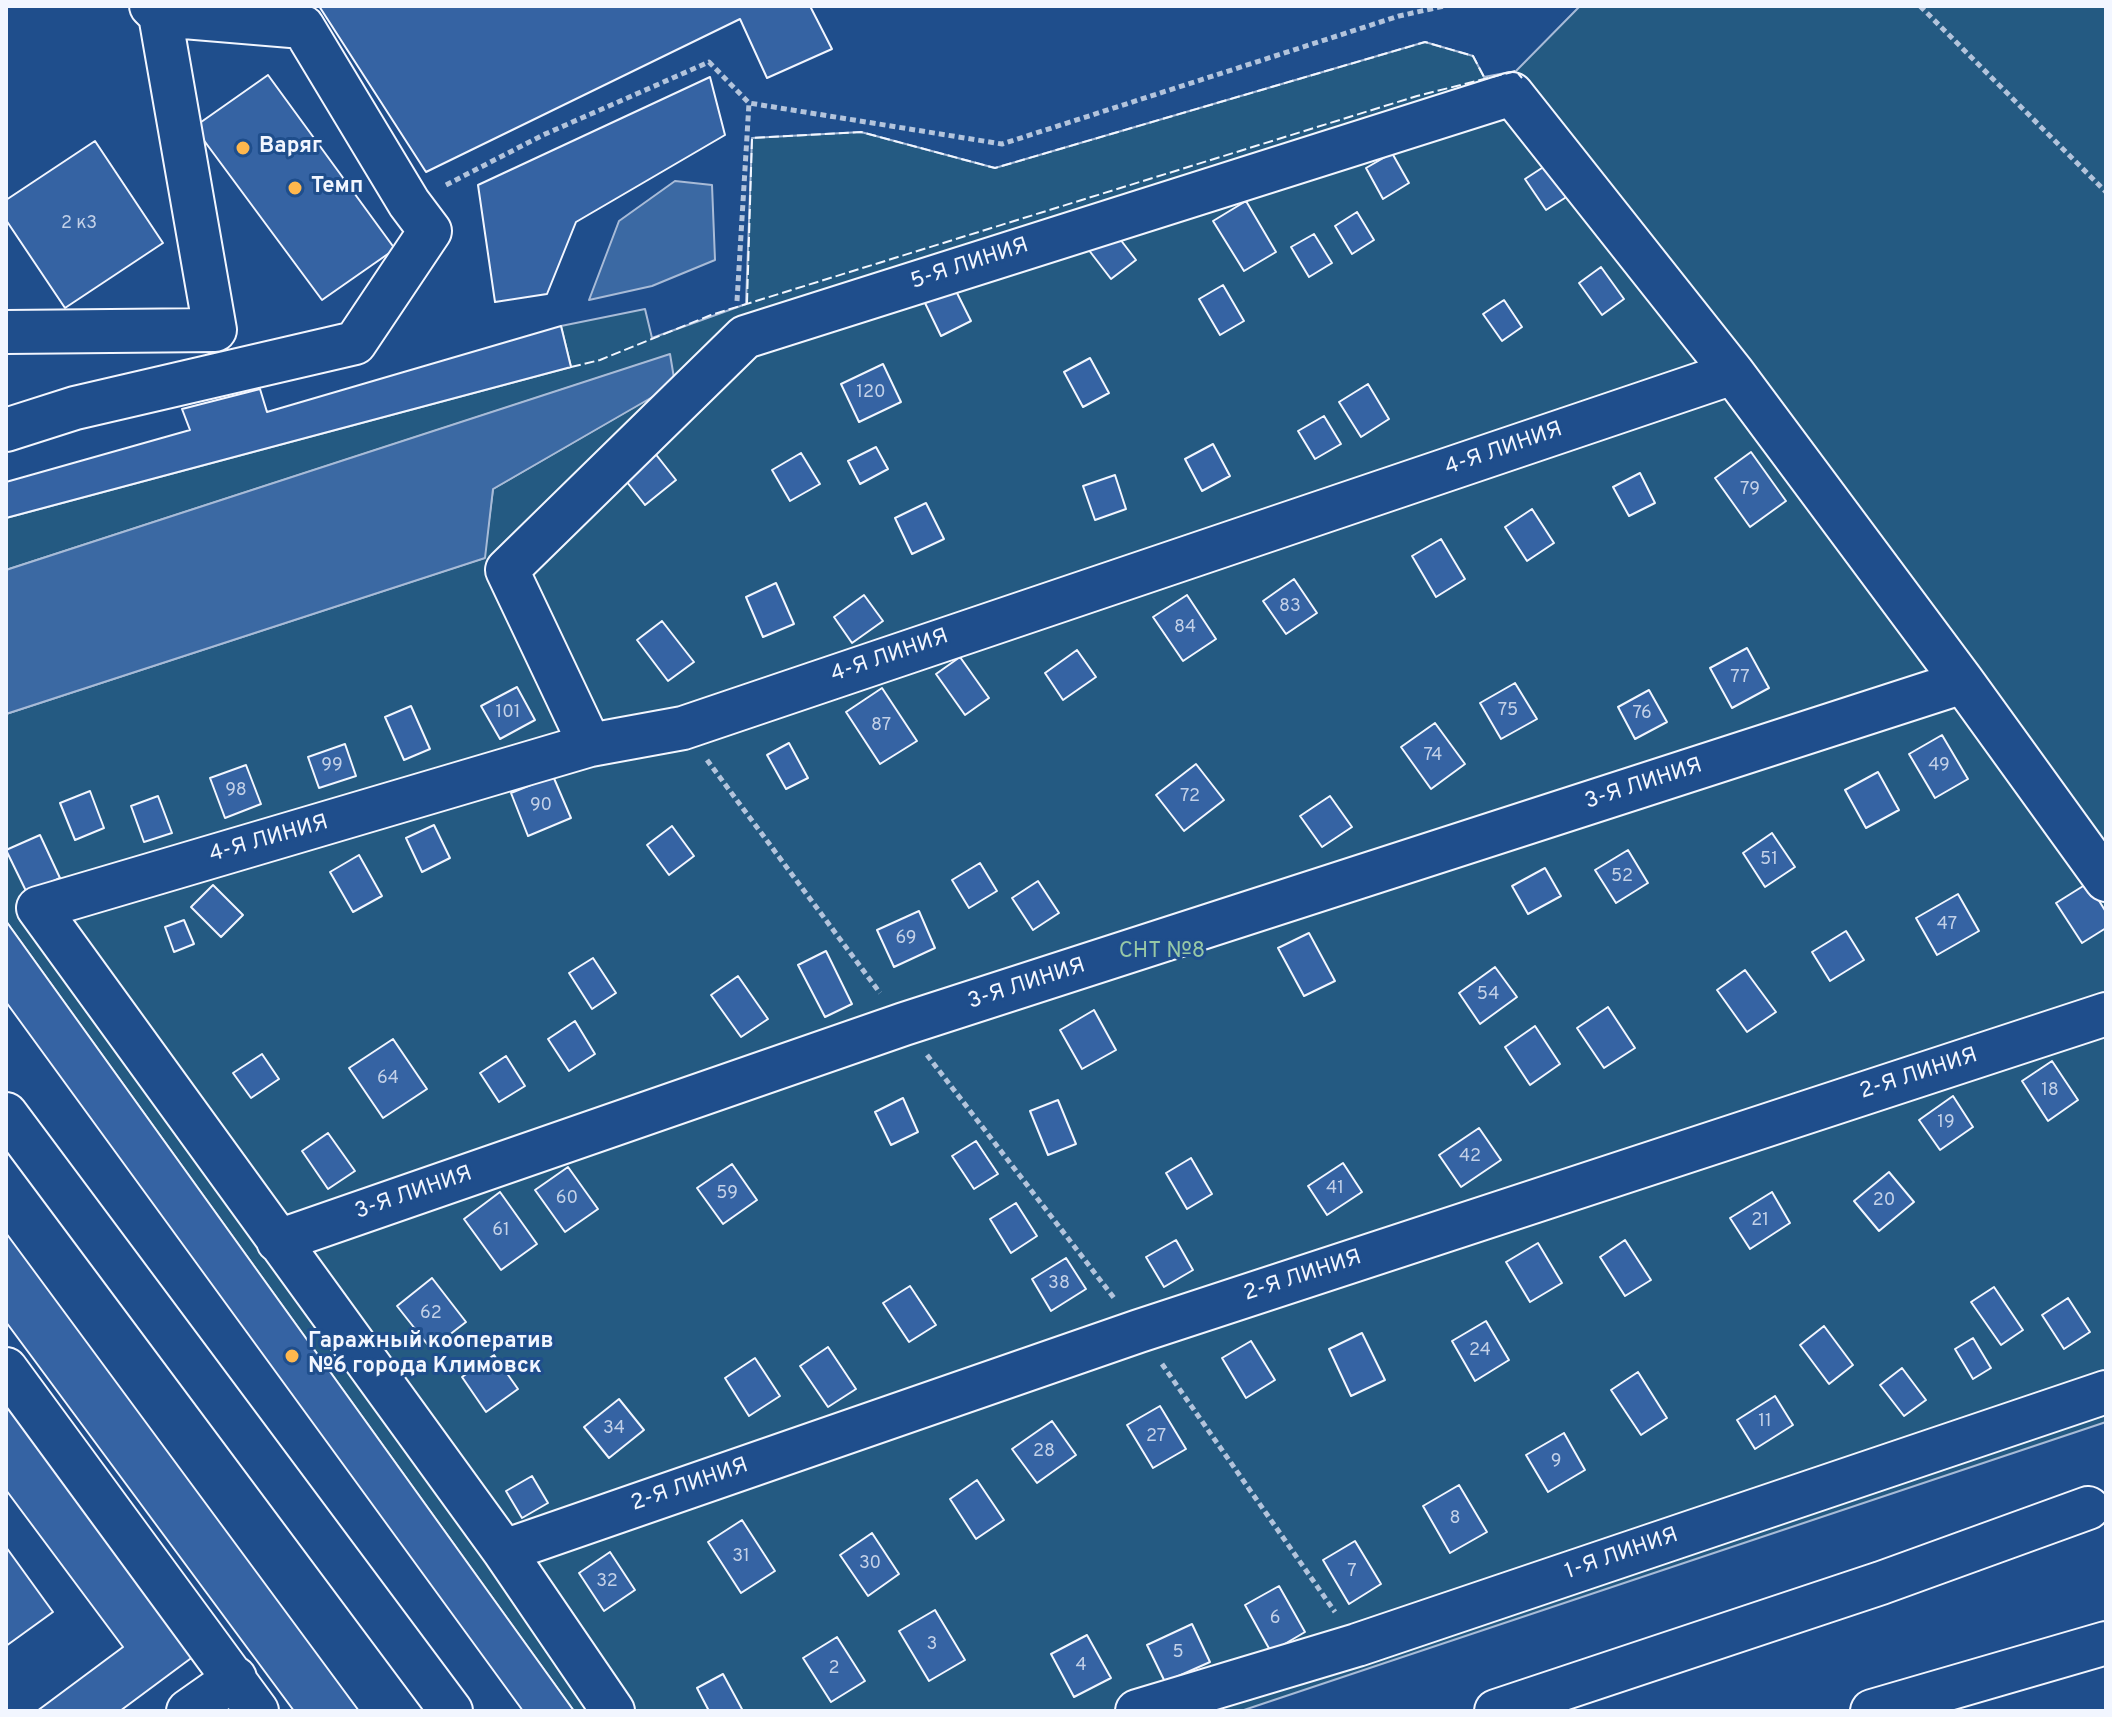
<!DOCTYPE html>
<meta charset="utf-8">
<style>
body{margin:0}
#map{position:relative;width:2112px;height:1717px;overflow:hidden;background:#1f4e8c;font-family:Overpass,sans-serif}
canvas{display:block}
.frame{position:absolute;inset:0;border:8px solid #f2f6ff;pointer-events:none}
</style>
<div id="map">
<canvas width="2112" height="1717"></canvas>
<div class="frame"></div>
</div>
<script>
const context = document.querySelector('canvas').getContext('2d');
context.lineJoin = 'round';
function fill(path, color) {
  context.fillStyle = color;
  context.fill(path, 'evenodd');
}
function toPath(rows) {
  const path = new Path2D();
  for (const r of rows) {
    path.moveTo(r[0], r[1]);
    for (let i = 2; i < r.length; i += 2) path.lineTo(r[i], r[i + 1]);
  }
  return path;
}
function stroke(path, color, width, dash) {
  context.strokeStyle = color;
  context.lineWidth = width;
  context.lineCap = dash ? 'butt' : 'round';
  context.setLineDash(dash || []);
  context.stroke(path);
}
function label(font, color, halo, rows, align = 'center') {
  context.font = font + ' Overpass,sans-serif';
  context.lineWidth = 6;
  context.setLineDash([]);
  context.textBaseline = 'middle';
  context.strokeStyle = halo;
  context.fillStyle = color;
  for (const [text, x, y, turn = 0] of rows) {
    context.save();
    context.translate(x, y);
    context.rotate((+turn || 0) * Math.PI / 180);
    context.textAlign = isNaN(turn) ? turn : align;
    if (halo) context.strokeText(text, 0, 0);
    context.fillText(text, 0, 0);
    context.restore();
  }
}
const green = toPath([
 [1580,6,2106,6,2106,1422,1241,1711,574,1711,6,921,6,714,484,558,493,489,674,384,669,355,6,570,6,518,571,367,561,326,645,309,652,338,746,304,752,138,861,132,995,168,1425,42,1473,56,1484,77,1516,71,1580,6]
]);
fill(green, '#245a82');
stroke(green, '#a8bbd7', 2);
const water = toPath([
 [675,181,712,185,715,260,652,286,589,300,619,221,675,181],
 [670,354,675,384,493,489,485,558,6,714,6,570,670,354]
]);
fill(water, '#3b69a3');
stroke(water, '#a8bbd7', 2);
const building = toPath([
 [319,6,810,6,832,49,767,78,740,19,426,172,319,6],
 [268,75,395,249,322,300,194,127,268,75],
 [710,77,725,135,576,222,547,294,495,302,478,185,710,77],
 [95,141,163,243,65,308,6,220,6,200,95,141],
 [1392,153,1409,183,1383,199,1366,168,1392,153],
 [1548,164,1568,196,1546,210,1525,179,1548,164],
 [1246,201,1276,252,1244,271,1213,221,1246,201],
 [1357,212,1374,240,1352,254,1335,226,1357,212],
 [1113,230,1136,260,1111,279,1088,249,1113,230],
 [1314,234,1332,263,1309,277,1291,247,1314,234],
 [1601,267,1624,299,1602,315,1579,283,1601,267],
 [1223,285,1244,321,1220,335,1199,299,1223,285],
 [955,289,971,321,941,336,925,303,955,289],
 [1504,300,1522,327,1502,341,1483,314,1504,300],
 [561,326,571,367,6,518,6,482,190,430,182,409,260,389,267,412,561,326],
 [1090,358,1109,393,1083,407,1064,372,1090,358],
 [883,364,901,402,859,422,841,384,883,364],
 [1368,384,1389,419,1361,437,1339,402,1368,384],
 [1324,416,1341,444,1315,459,1298,431,1324,416],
 [1213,444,1230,476,1202,491,1185,459,1213,444],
 [876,447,888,469,860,484,848,461,876,447],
 [654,452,676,480,645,505,623,477,654,452],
 [1751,452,1786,501,1750,527,1715,478,1751,452],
 [801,453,820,484,790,501,772,470,801,453],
 [1640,473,1655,503,1629,516,1613,487,1640,473],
 [1115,475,1126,509,1095,520,1083,486,1115,475],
 [926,503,944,539,912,554,895,518,926,503],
 [1532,509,1554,543,1527,561,1505,527,1532,509],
 [1441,539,1465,579,1436,597,1412,556,1441,539],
 [1294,579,1317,613,1286,634,1263,601,1294,579],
 [776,583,794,624,763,637,746,597,776,583],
 [864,595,883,621,852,643,834,617,864,595],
 [1187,595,1216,639,1183,661,1153,617,1187,595],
 [662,621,694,662,668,681,637,640,662,621],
 [1747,648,1769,688,1732,708,1710,668,1747,648],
 [1077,650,1096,677,1063,700,1045,673,1077,650],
 [960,657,989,698,965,715,936,674,960,657],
 [1515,683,1537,719,1501,739,1480,703,1515,683],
 [517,687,535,720,500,739,481,706,517,687],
 [882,688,917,741,880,764,846,712,882,688],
 [1649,690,1667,722,1635,739,1618,707,1649,690],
 [411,706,430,749,404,760,385,717,411,706],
 [1435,723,1465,764,1431,789,1401,747,1435,723],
 [1942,735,1968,779,1935,798,1909,754,1942,735],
 [789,743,808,778,786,789,767,755,789,743],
 [345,744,356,776,319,788,308,757,345,744],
 [1196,764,1224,800,1184,831,1156,795,1196,764],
 [246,765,261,804,225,818,210,778,246,765],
 [1878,772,1899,810,1866,828,1845,790,1878,772],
 [553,776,571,818,528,836,511,793,553,776],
 [90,791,104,828,75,840,60,803,90,791],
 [158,796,172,833,144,842,131,806,158,796],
 [1330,796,1352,827,1322,847,1300,816,1330,796],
 [434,825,450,858,422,872,406,838,434,825],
 [672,826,694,856,669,875,647,845,672,826],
 [1772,833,1795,867,1765,887,1743,853,1772,833],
 [40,835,60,878,27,893,6,850,40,835],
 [1628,850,1648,883,1616,903,1595,870,1628,850],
 [359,855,382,896,353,912,330,872,359,855],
 [980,863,997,891,969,908,952,880,980,863],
 [1545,868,1561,896,1528,914,1512,886,1545,868],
 [1038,881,1059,913,1033,930,1012,898,1038,881],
 [2088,883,2106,912,2106,928,2082,943,2056,903,2088,883],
 [213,885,243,915,221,937,191,907,213,885],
 [1958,894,1979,931,1937,955,1916,918,1958,894],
 [919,911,935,948,894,967,877,930,919,911],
 [184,920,194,944,174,952,165,927,184,920],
 [6,921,574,1711,523,1711,6,1002,6,921],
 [1846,931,1864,960,1830,981,1812,952,1846,931],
 [1309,933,1335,981,1304,996,1278,948,1309,933],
 [826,951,852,1004,825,1017,798,965,826,951],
 [593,958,616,993,592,1009,569,973,593,958],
 [1495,967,1517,997,1480,1024,1459,993,1495,967],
 [1745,970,1776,1012,1747,1032,1717,990,1745,970],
 [738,976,768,1019,741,1037,711,995,738,976],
 [1608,1007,1635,1048,1604,1068,1577,1028,1608,1007],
 [1094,1010,1116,1050,1082,1069,1060,1030,1094,1010],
 [575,1021,595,1054,569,1071,548,1039,575,1021],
 [1535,1026,1560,1064,1530,1085,1505,1047,1535,1026],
 [393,1039,427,1089,383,1118,349,1068,393,1039],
 [262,1054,279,1079,251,1098,233,1073,262,1054],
 [506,1056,525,1086,499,1102,480,1073,506,1056],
 [2052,1061,2078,1100,2048,1121,2022,1081,2052,1061],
 [1953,1096,1973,1127,1940,1150,1919,1120,1953,1096],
 [903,1098,918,1132,891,1145,875,1112,903,1098],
 [1058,1100,1076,1144,1048,1155,1030,1111,1058,1100],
 [1479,1128,1501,1160,1461,1187,1439,1155,1479,1128],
 [328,1133,355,1171,328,1189,302,1151,328,1133],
 [976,1141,998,1174,974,1189,952,1156,976,1141],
 [1191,1158,1212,1194,1187,1209,1166,1173,1191,1158],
 [1343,1163,1362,1192,1327,1215,1308,1186,1343,1163],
 [732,1164,757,1200,723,1224,697,1188,732,1164],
 [568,1167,598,1209,565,1232,535,1190,568,1167],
 [1889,1172,1914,1202,1879,1231,1854,1201,1889,1172],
 [500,1192,537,1244,501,1270,464,1219,500,1192],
 [1772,1192,1790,1223,1750,1249,1730,1218,1772,1192],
 [1016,1203,1037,1236,1011,1253,990,1219,1016,1203],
 [6,1233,359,1711,294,1711,6,1322,6,1233],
 [1176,1240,1193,1270,1164,1287,1146,1257,1176,1240],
 [1625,1240,1651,1280,1625,1296,1600,1257,1625,1240],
 [1538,1243,1562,1283,1530,1302,1506,1262,1538,1243],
 [1066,1258,1086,1289,1051,1311,1032,1279,1066,1258],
 [432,1278,466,1322,431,1349,397,1306,432,1278],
 [910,1286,936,1325,909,1342,883,1303,910,1286],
 [1994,1287,2023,1330,2001,1345,1971,1302,1994,1287],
 [2068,1298,2090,1332,2064,1349,2042,1315,2068,1298],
 [1486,1321,1509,1360,1475,1381,1452,1341,1486,1321],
 [1824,1326,1853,1365,1829,1384,1800,1345,1824,1326],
 [1362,1333,1385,1380,1351,1396,1329,1349,1362,1333],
 [1973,1338,1991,1368,1973,1379,1955,1349,1973,1338],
 [1251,1341,1275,1380,1246,1398,1222,1358,1251,1341],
 [828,1347,856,1389,828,1407,800,1366,828,1347],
 [494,1355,518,1389,486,1412,462,1377,494,1355],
 [755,1358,780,1396,749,1416,725,1378,755,1358],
 [1902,1368,1926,1400,1904,1416,1880,1385,1902,1368],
 [1638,1372,1667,1418,1641,1435,1611,1390,1638,1372],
 [1775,1396,1793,1425,1755,1449,1737,1420,1775,1396],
 [619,1399,644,1430,609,1458,584,1427,619,1399],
 [6,1403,194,1656,120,1711,37,1711,123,1647,6,1490,6,1403],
 [1160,1406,1186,1449,1153,1468,1127,1425,1160,1406],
 [1052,1421,1076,1455,1037,1483,1012,1449,1052,1421],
 [1564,1433,1585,1470,1548,1492,1526,1455,1564,1433],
 [532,1476,548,1503,522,1518,506,1491,532,1476],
 [977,1480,1004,1520,976,1539,950,1499,977,1480],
 [1459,1485,1487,1532,1450,1553,1423,1506,1459,1485],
 [742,1520,775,1571,741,1593,708,1542,742,1520],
 [872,1533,899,1574,868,1596,840,1555,872,1533],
 [1355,1541,1381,1584,1349,1604,1323,1560,1355,1541],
 [6,1547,53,1612,6,1646,6,1547],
 [610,1552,635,1590,604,1611,579,1573,610,1552],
 [1279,1586,1305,1632,1271,1652,1245,1605,1279,1586],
 [935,1610,965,1660,929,1681,899,1631,935,1610],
 [1192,1624,1210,1662,1165,1682,1147,1645,1192,1624],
 [1087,1635,1111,1678,1074,1697,1051,1654,1087,1635],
 [837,1637,865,1681,831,1702,803,1658,837,1637],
 [723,1674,743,1711,709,1711,697,1688,723,1674]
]);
fill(building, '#3563a3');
stroke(building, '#f2f6ff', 2);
const minor = toPath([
 [6,332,215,330,160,15],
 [6,430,75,408,355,343,430,231,409,203,303,27,160,15,151,6],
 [590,745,507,570,745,337,1512,94,1733,373,1963,682,2106,880],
 [6,1114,451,1711],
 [278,1241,904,1024,1963,682],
 [6,1369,257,1711],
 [504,1551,1139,1331,2106,1014],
 [188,1711,235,1678],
 [613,1711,504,1551,38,908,590,745,683,728,1733,373],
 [1137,1711,1357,1645,2106,1392],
 [1496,1711,1881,1583,2088,1508],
 [1872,1711,2106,1643]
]);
stroke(minor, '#f2f6ff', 46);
stroke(toPath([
 [1920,6,2106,192],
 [446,185,543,135,709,62,749,103,1002,144,1399,16,1444,6],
 [737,301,749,103],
 [707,760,880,993],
 [927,1055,1114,1298],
 [1162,1364,1335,1612]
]), '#b3c4dc', 5, [6, 4]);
stroke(minor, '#1f4e8c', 42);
stroke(toPath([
 [747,303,752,138,861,132,995,168,1425,42,1473,56,1484,77],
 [571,367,600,360,711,315,1417,96,1516,71,1522,78]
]), '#f2f6ff', 2, [10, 4]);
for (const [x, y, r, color] of [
 [243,148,8,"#ffb74d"],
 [295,188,8,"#ffb74d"],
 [292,1356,8,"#ffb74d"]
]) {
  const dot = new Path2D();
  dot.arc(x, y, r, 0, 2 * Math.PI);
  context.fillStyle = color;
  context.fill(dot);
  stroke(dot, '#1f4e8c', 3);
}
label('18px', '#c3d1e8', null, [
 ["2 к3",79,224],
 ["120",871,393],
 ["79",1750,490],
 ["83",1290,607],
 ["84",1185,628],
 ["77",1740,678],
 ["75",1508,711],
 ["101",508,713],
 ["76",1642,714],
 ["87",881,726],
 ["74",1433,756],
 ["99",332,766],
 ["49",1939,766],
 ["98",236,791],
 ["72",1190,797],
 ["90",541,806],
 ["51",1769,860],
 ["52",1622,877],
 ["47",1947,925],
 ["69",906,939],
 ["54",1488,995],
 ["64",388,1079],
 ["18",2050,1091],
 ["19",1946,1123],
 ["42",1470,1157],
 ["41",1335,1189],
 ["59",727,1194],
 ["60",567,1199],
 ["20",1884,1201],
 ["21",1760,1221],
 ["61",501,1231],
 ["38",1059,1284],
 ["62",431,1314],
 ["24",1480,1351],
 ["11",1765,1422],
 ["34",614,1429],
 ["27",1156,1437],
 ["28",1044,1452],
 ["9",1556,1462],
 ["8",1455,1519],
 ["31",741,1557],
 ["30",870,1564],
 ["7",1352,1572],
 ["32",607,1582],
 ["6",1275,1619],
 ["3",932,1645],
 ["5",1178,1653],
 ["4",1081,1666],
 ["2",834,1669]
]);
label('bold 22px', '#f2f6ff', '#1f4e8c', [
 ["Варяг",259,148],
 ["Темп",311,188],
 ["Гаражный кооператив",308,1343],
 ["№6 города Климовск",308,1368]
], 'left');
label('22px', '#f2f6ff', '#1f4e8c', [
 ["5-Я ЛИНИЯ",970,265,-18],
 ["4-Я ЛИНИЯ",1504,450,-19],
 ["4-Я ЛИНИЯ",890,657,-19],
 ["3-Я ЛИНИЯ",1644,785,-18],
 ["4-Я ЛИНИЯ",269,840,-16],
 ["3-Я ЛИНИЯ",1027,985,-18],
 ["2-Я ЛИНИЯ",1919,1075,-18],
 ["3-Я ЛИНИЯ",414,1194,-19],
 ["2-Я ЛИНИЯ",1303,1277,-18],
 ["2-Я ЛИНИЯ",690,1486,-19],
 ["1-Я ЛИНИЯ",1622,1555,-19]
]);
label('22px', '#97c8a6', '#1f4e8c', [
 ["СНТ №8",1162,953]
]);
</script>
